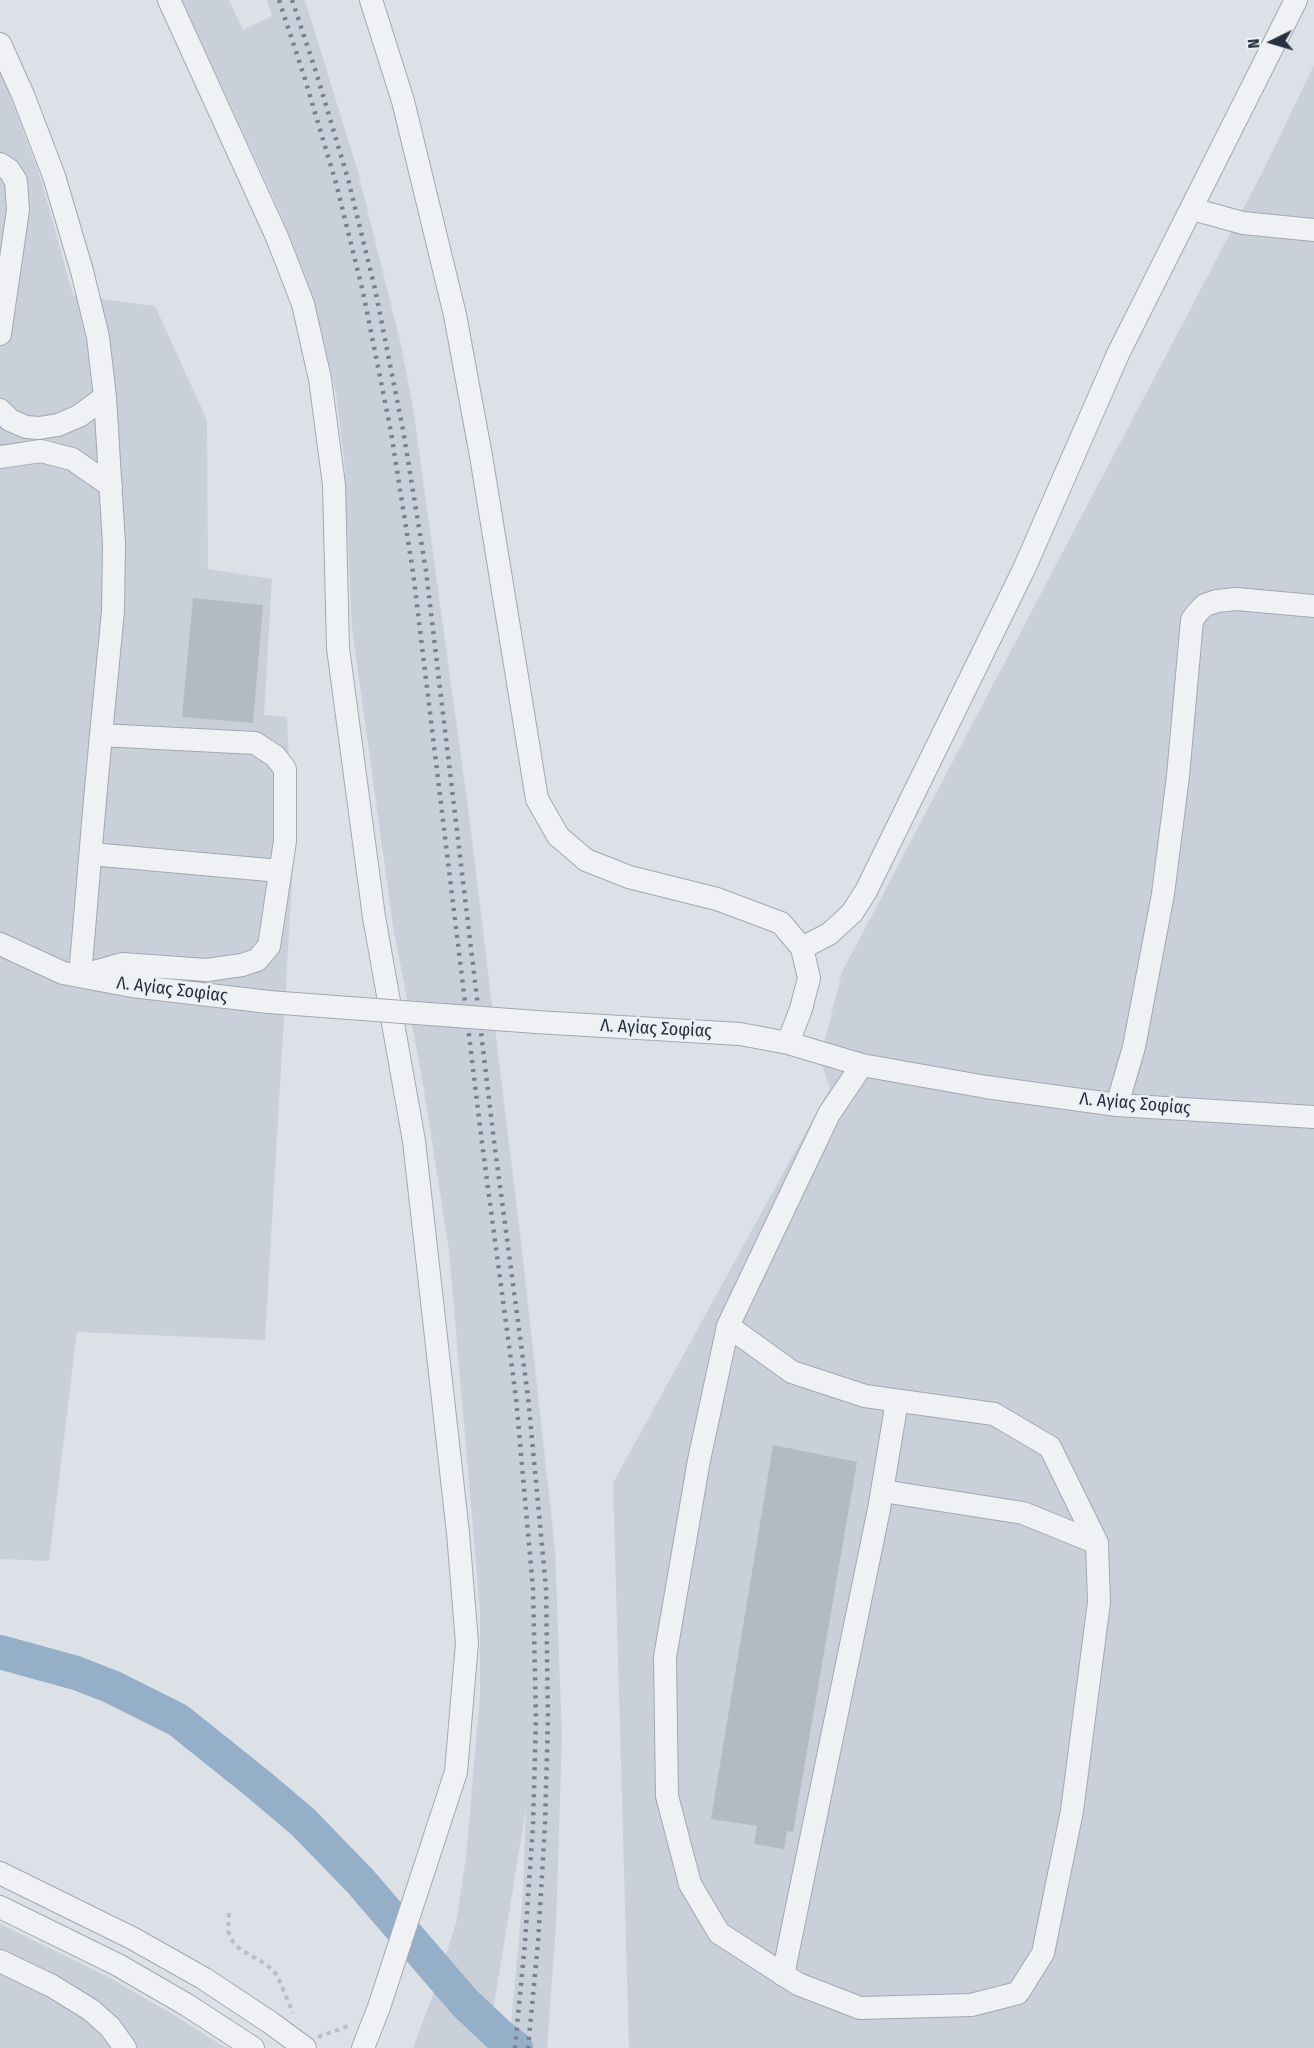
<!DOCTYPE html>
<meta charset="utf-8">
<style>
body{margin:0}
#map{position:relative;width:1314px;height:2048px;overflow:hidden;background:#dce1e7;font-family:"Fira Sans Condensed",sans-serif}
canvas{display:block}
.north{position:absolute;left:1242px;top:12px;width:60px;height:60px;-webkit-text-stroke:4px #ecf0f5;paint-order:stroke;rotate:265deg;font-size:16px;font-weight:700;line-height:24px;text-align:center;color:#262f3e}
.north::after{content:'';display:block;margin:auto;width:21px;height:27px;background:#262f3e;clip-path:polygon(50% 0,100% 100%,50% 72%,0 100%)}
</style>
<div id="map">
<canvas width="1314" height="2048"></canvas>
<div class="north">N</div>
</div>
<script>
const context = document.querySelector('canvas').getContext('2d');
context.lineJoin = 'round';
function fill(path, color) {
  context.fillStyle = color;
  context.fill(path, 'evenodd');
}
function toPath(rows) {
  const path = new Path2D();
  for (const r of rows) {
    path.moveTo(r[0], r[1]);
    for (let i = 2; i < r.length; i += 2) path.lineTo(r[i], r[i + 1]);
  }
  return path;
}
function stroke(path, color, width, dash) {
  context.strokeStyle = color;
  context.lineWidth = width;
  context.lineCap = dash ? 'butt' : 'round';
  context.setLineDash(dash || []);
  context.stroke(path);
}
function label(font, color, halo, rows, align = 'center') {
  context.font = font + ' "Fira Sans Condensed",sans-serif';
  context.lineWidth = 5;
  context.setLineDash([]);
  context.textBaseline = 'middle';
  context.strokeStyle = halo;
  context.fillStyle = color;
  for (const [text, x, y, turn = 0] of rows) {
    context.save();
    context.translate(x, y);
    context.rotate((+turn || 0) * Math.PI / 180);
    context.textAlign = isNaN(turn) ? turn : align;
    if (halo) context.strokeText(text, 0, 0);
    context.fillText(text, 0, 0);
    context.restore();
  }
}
fill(toPath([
 [182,0,229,0,243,30,272,16,267,0,305,0,358,172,401,345,413,407,469,815,522,1250,555,1548,562,1736,556,1926,547,2048,509,2048,523,1893,526,1809,487,2048,413,2048,434,1992,456,1923,466,1857,480,1695,480,1610,449,1251,422,1078,393,926,352,628,344,457,336,394,321,329,305,275,279,210],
 [1314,65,1314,2048,629,2048,613,1483,830,1088,820,1060,842,972,1265,167],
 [0,69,40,176,73,295,155,306,207,420,208,569,272,579,264,715,287,717,293,865,265,1340,77,1332,49,1561,0,1559],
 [0,1924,110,1978,179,2018,226,2048,0,2048]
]), '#cad0d9');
stroke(toPath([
 [0,1652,76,1673,112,1687,178,1720,258,1784,303,1822,361,1882,465,2003,499,2035,516,2048]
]), '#96afc9', 34);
fill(toPath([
 [193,598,263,605,253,723,182,717],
 [773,1445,857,1462,793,1832,787,1831,784,1849,754,1844,757,1826,711,1819]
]), '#b4bac4');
const minor = toPath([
 [169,0,277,237,303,304,320,379,334,485,338,648,374,917,414,1141,458,1533,467,1643,456,1772,379,2007,363,2048],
 [371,0,403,101,455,315,481,456,537,799,558,836,586,860,629,877,717,899,781,923,802,948,809,978,801,1009,788,1043],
 [0,44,23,95,54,176,82,271,98,337,105,397,114,544,113,611,101,735,95,800,80,976,122,964,207,970,242,965,257,960,269,946,285,841,285,769,275,756,255,743,101,735],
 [0,164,9,170,16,181,18,210,0,334],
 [1192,209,1243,223,1314,230],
 [0,410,10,420,26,427,39,428,58,425,79,416,105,397],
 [0,457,41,451,72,459,111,486],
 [91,854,280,871],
 [0,944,63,973,132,986,269,1002],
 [802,948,829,934,852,913,866,891,1024,569,1118,354,1296,0],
 [536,1022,740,1034,788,1043,862,1065,986,1087,1117,1105,1314,1117],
 [1117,1105,1134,1047,1163,894,1178,776,1192,620,1197,613,1205,605,1217,601,1236,599,1314,606],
 [728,1326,792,1372,865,1396,994,1414,1050,1447,1097,1543,1099,1602,1072,1811,1043,1953,1018,1993,971,2005,860,2008,798,1984,719,1933,690,1884,667,1796,665,1657,699,1460,728,1326,829,1114,862,1065],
 [883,1488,889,1492,1023,1513,1097,1543],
 [0,1873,132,1938,203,1978,271,2023,305,2048],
 [0,1907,118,1965,187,2005,253,2048],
 [0,1961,52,1986,91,2010,110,2027,125,2048],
 [783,1975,879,1509,897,1401]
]);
stroke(minor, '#a2a8b1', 24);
stroke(toPath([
 [229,1913,228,1931,233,1942,241,1950,266,1964,277,1975,293,2013],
 [318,2037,351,2025]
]), '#bbbfc5', 4, [4.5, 4.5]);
stroke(minor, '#eff1f5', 22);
stroke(toPath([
 [279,0,304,76,336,183,363,292,391,432,413,572,482,1143,516,1398,533,1589,536,1719,533,1825,525,1942,515,2048],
 [292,0,316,72,348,179,375,289,403,430,426,571,494,1141,528,1397,546,1588,548,1720,545,1825,538,1943,528,2048]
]), '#758091', 4.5, [3, 6]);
const minorBridge = toPath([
 [269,1002,536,1022]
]);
stroke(minorBridge, '#a2a8b1', 24, []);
stroke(minorBridge, '#eff1f5', 22);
label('18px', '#262f3e', '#ecf0f5', [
 ["Λ. Αγίας Σοφίας",172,990,7],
 ["Λ. Αγίας Σοφίας",656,1029,3],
 ["Λ. Αγίας Σοφίας",1135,1104,5]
]);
</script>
